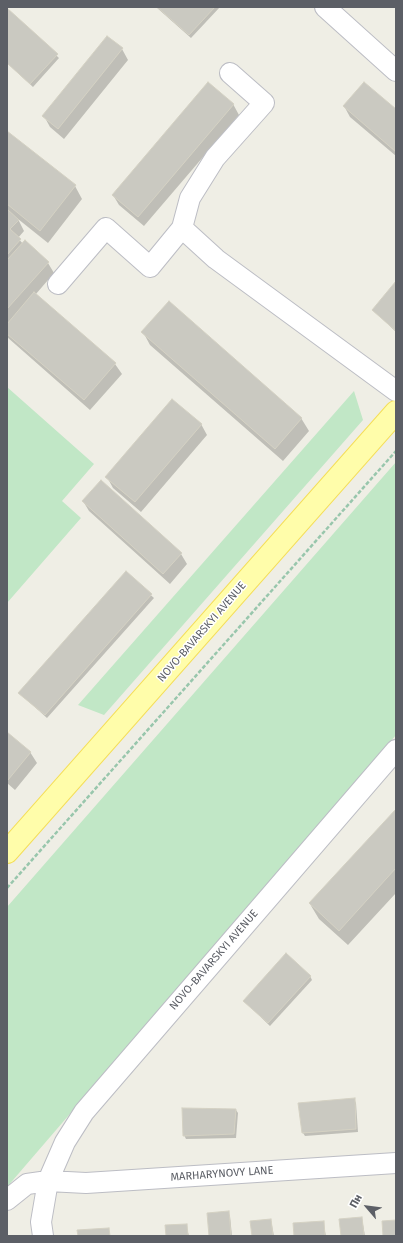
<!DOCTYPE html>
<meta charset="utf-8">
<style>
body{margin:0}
#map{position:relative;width:403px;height:1243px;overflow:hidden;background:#efeee5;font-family:"Fira Sans",sans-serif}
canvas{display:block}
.frame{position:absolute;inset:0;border:8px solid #5c5f66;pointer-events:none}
.north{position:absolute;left:347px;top:1187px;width:40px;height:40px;-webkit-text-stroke:3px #fff;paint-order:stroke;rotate:298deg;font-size:11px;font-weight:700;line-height:16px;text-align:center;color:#5c5f66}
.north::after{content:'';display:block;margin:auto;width:14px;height:18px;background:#5c5f66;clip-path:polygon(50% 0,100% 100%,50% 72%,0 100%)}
</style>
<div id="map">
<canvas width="403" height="1243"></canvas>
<div class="frame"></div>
<div class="north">Пн</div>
</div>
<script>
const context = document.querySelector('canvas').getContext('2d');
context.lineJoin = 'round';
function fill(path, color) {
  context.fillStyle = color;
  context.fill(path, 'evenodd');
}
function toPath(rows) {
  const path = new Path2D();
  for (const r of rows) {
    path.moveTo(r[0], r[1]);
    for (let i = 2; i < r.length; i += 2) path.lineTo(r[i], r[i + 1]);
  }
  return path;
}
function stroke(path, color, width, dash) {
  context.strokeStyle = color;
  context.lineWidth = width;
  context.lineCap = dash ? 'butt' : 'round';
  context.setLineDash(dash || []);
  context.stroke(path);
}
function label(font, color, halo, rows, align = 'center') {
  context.font = font + ' "Fira Sans",sans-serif';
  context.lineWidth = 3;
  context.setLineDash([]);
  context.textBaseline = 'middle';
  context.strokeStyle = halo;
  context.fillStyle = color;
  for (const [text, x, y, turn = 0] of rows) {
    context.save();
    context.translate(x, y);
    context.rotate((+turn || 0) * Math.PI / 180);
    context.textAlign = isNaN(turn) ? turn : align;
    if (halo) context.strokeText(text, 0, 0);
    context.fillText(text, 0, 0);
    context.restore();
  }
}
fill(toPath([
 [7,387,94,464,62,501,81,518,7,603],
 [354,391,363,420,104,715,78,705],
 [396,462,396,735,7,1187,7,907]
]), '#c1e7c6');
fill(toPath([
 [156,7,220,7,191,38],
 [7,9,59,58,33,87,7,63],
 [122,49,128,60,64,139,50,127,44,116],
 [233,104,239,115,144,226,119,205,113,195],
 [344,106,396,111,396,156,350,117],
 [7,132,75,186,82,199,48,243,18,219,24,231,18,238,23,244,25,242,48,263,54,273,36,294,115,364,122,374,90,410,7,337],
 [396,283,396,332,373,310],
 [143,332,301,418,309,431,283,461,150,345],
 [201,424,207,435,141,512,113,488,107,477],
 [101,481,181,554,187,564,170,584,89,511,83,501],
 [126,573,154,598,47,718,19,693],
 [7,733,30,752,37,763,15,790,7,783],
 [396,810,396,893,348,945,319,919,310,904],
 [310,976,312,980,270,1026,244,1001],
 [354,1099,356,1103,358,1132,305,1136,303,1133],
 [236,1110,238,1113,236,1138,186,1139,184,1135],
 [228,1212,230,1216,232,1236,210,1236],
 [362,1218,365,1236,342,1236],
 [271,1220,274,1236,253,1236],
 [323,1222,326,1236,295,1236],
 [186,1225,189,1236,167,1236]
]), '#0003');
const building = toPath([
 [157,7,215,7,189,35,157,7],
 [7,8,58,54,30,84,7,63,7,8],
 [107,36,123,48,58,129,42,116,107,36],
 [208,82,234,104,138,217,112,195,208,82],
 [364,82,396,109,396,152,343,106,364,82],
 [7,131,76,185,40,231,7,204,7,131],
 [7,209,19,220,10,229,21,239,7,255,7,209],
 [25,240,49,262,7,309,7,260,25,240],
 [396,281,396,331,372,310,396,281],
 [34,292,116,363,84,400,7,334,7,324,34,292],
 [169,301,302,418,275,449,141,332,169,301],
 [172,399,202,424,135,502,105,477,172,399],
 [101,480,182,553,163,574,82,501,101,480],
 [126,571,152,594,45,715,18,693,126,571],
 [7,732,31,752,8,780,7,779,7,732],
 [396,809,396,868,339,931,309,903,396,809],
 [286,953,311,976,268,1023,243,1001,286,953],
 [355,1098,356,1129,302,1133,298,1103,355,1098],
 [182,1108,236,1109,234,1134,183,1136,182,1108],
 [229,1211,231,1236,209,1236,207,1213,229,1211],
 [362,1217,364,1236,341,1236,339,1219,362,1217],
 [271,1219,273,1236,252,1236,250,1221,271,1219],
 [396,1220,396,1236,383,1236,382,1221,396,1220],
 [324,1221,325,1236,294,1236,293,1223,324,1221],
 [187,1224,188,1236,166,1236,165,1225,187,1224],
 [109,1228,110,1236,78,1236,77,1230,109,1228]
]);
fill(building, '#cac9c1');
stroke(building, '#d4d1c3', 1);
const minor = toPath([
 [325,7,396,71],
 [230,73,264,103,215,158,190,198,182,228,216,259,396,391],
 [58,284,106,228,150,267,182,228],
 [7,1200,27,1184,48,1181,65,1142,84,1112,396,750],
 [43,1236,41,1222,48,1181,86,1183,396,1163]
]);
const major = toPath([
 [7,852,396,412]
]);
stroke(minor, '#bcbdc4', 22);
stroke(major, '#f5de58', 24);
stroke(toPath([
 [7,888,396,451]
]), '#98c6ac', 2.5, [4, 2]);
stroke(minor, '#fff', 20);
stroke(major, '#fffdaa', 22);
label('11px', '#5c5f66', '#fff', [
 ["NOVO-BAVARSKYI AVENUE",202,632,-49],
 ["NOVO-BAVARSKYI AVENUE",214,960,-49],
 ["MARHARYNOVY LANE",222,1174,-4]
]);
</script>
